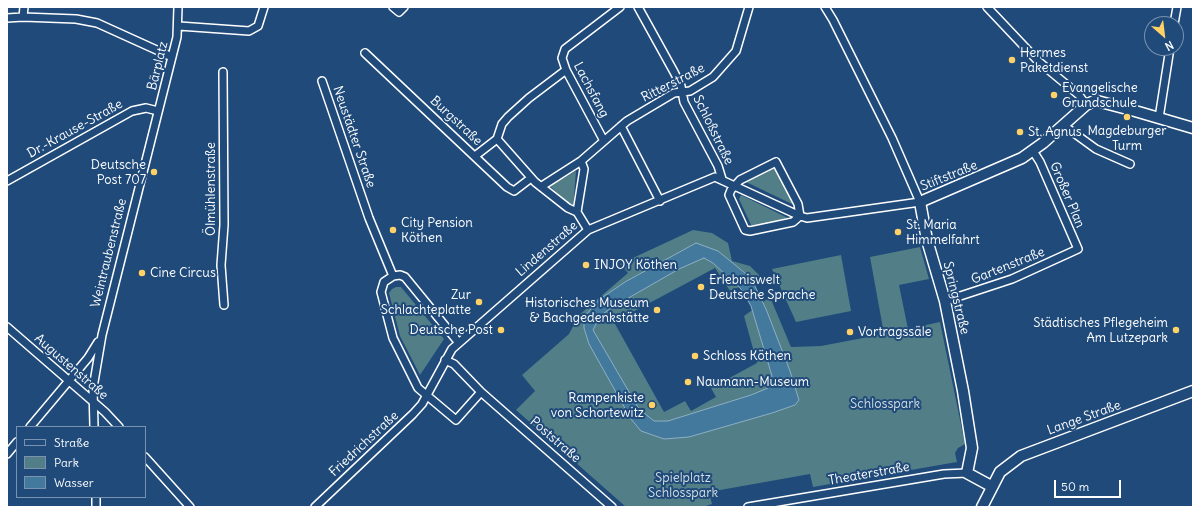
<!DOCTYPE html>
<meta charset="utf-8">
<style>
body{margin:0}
#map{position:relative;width:1200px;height:514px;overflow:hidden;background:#1f4a7a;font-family:Delius,sans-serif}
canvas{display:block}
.frame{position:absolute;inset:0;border:8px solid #fff;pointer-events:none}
.legend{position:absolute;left:16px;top:426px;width:130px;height:72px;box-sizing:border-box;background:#1f4a7a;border:1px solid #7992af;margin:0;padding:5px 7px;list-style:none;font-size:12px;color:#fff}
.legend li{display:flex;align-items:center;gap:8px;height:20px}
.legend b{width:20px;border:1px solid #7992af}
.north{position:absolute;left:1144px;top:16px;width:40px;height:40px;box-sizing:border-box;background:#1f4a7a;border:1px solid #7992af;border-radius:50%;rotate:152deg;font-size:11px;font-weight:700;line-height:16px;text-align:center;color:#fff}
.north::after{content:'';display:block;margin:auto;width:14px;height:18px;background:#ffd166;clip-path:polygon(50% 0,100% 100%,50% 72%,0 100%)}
.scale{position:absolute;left:1054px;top:480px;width:67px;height:18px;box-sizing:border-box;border:2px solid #fff;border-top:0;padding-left:5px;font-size:12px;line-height:14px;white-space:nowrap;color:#fff;-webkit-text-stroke:3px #1f4a7a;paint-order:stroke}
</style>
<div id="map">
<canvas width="1200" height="514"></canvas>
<div class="frame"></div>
<ul class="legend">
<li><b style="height:5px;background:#1f4a7a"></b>Straße</li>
<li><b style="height:11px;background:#517e87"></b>Park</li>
<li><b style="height:11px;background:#42799d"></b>Wasser</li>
</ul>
<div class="north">N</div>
<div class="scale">50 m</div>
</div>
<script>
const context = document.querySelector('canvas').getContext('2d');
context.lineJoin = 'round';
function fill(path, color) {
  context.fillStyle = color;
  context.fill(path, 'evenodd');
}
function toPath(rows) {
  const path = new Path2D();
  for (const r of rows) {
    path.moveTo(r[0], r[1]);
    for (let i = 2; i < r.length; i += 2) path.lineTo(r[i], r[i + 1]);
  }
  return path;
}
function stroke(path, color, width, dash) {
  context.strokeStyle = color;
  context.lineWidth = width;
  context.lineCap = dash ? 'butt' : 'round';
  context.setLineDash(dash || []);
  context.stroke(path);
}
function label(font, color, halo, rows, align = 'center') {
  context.font = font + ' Delius,sans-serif';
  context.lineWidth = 4;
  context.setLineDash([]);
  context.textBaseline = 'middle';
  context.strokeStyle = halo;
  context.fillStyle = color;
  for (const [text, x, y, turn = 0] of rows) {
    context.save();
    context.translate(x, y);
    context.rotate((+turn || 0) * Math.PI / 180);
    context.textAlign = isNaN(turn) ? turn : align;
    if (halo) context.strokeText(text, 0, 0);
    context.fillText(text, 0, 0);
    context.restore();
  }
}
fill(toPath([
 [775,168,794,205,746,182],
 [576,171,573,209,550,186],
 [741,195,788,218,752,227,739,199],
 [693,230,712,233,728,243,732,261,750,266,761,277,730,291,715,268,614,322,664,412,685,401,691,411,716,397,711,388,757,363,744,316,770,297,791,347,821,346,884,334,870,257,920,247,929,279,899,285,908,329,940,322,965,444,958,448,955,453,957,462,813,487,810,474,709,492,712,504,703,507,626,507,516,410,535,391,522,375,569,334,579,315,628,273,620,264],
 [841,255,851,311,796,322,772,269],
 [396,287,401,287,444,339,420,375,400,336,389,293,392,289]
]), '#517e87');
const water = toPath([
 [696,243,718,251,751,278,766,309,790,371,799,400,795,405,772,413,689,437,664,439,641,431,631,419,589,344,584,328,584,317,600,299,625,282,696,243],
 [704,258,713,263,741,289,751,306,772,376,768,388,751,395,668,421,654,421,639,409,593,330,600,316,611,308,679,269,704,258]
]);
fill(water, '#42799d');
stroke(water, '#8eafc4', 1);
const minor = toPath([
 [393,7,399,12,404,7],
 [638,7,674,72,681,86,684,102,718,166,722,179],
 [987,7,1038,61,1079,95,1086,105],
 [23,17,24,7],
 [7,18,23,17,76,19,97,23,172,57],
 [1174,24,1177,7],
 [179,26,249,31,258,26,264,7],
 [365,53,507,187,514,191,531,178],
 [223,72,224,225,221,265,224,305],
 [322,81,369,218,393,276],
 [1159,118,1170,48],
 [1063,125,1096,149,1130,164],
 [621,126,660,201],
 [497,139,535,182,568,208,577,212,588,230],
 [604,141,566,70,562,58,565,49,620,7],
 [475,156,497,139,502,124,508,117,529,98,566,70],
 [776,162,798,204,800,216,793,222,750,231,745,230,729,195,731,190,740,180,776,162],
 [7,181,132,111,146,108,158,111],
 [542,186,581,161,627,121,674,93,690,91,713,77,736,51,749,7],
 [577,212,584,169,581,161],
 [945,301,1012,279,1078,249,1040,162,1033,151],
 [7,327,105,412,119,427],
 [459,343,405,277,400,275,393,276,384,282,381,292,393,338,418,388,456,420,481,392],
 [445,360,454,364,481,392,612,507],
 [30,427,88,358,98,342],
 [94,427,93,388,102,335,177,37,178,7],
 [7,454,17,442],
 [145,457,190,507],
 [96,497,96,507],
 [315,507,413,414,422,404,452,349,588,230,715,177,800,216,807,218,920,202,892,138,833,20,825,7],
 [748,507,944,474,967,473]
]);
const secondary = toPath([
 [991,486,967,473,972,448,963,391,945,301,927,240,920,202,1022,158,1043,143,1086,105,1092,102,1097,101,1135,111,1193,128],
 [982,507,1000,472,1021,456,1193,391]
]);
stroke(minor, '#fff', 10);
stroke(secondary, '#fff', 13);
stroke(minor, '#1f4a7a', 7);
stroke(secondary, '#1f4a7a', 10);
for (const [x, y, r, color] of [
 [1012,60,4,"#ffd166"],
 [1054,95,4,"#ffd166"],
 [1127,117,4,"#ffd166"],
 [1020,132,4,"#ffd166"],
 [154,172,4,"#ffd166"],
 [393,230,4,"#ffd166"],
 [898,232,4,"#ffd166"],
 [586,265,4,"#ffd166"],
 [142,273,4,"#ffd166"],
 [701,287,4,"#ffd166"],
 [479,302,4,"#ffd166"],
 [657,310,4,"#ffd166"],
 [501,330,4,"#ffd166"],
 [1176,330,4,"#ffd166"],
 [850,332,4,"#ffd166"],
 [695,356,4,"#ffd166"],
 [688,382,4,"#ffd166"],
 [652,405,4,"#ffd166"]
]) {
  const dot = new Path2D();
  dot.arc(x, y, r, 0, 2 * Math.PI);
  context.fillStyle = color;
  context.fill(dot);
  stroke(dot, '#1f4a7a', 1.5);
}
label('13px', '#fff', '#1f4a7a', [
 ["Hermes",1020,53],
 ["Paketdienst",1020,68],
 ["Evangelische",1062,88],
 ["Grundschule",1062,103],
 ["Magdeburger",1127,131,"center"],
 ["Turm",1127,146,"center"],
 ["St. Agnus",1028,132],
 ["Deutsche",146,165,"right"],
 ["Post 707",146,180,"right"],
 ["City Pension",401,223],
 ["Köthen",401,238],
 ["St. Maria",906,225],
 ["Himmelfahrt",906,240],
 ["INJOY Köthen",594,265],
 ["Cine Circus",150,273],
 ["Erlebniswelt",709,280],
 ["Deutsche Sprache",709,295],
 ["Zur",471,295,"right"],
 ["Schlachteplatte",471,310,"right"],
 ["Historisches Museum",649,303,"right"],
 ["& Bachgedenkstätte",649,318,"right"],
 ["Städtisches Pflegeheim",1168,323,"right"],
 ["Am Lutzepark",1168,338,"right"],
 ["Deutsche Post",493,330,"right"],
 ["Vortragssäle",858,332],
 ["Schloss Köthen",703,356],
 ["Naumann-Museum",696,382],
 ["Rampenkiste",644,398,"right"],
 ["von Schortewitz",644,413,"right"]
], 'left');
label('13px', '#fff', '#1f4a7a', [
 ["Bärplatz",158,66,-76],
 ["Ritterstraße",673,83,-27],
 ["Lachsfang",591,90,62],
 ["Burgstraße",456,121,43],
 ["Dr.-Krause-Straße",75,129,-29],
 ["Schloßstraße",713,130,64],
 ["Neustädter Straße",354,137,71],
 ["Stiftstraße",949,176,-22],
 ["Ölmühlenstraße",211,189,-90],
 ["Großer Plan",1067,195,67],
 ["Lindenstraße",547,249,-41],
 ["Weintraubenstraße",109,253,-76],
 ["Gartenstraße",1008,266,-22],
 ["Springstraße",956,298,76],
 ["Augustenstraße",71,367,41],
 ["Lange Straße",1084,418,-20],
 ["Poststraße",555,440,41],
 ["Friedrichstraße",364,444,-43],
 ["Theaterstraße",869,474,-10]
]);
label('13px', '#d4dfe1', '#1f4a7a', [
 ["Schlosspark",885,404],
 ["Spielplatz",683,478],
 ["Schlosspark",683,493]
]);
</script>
